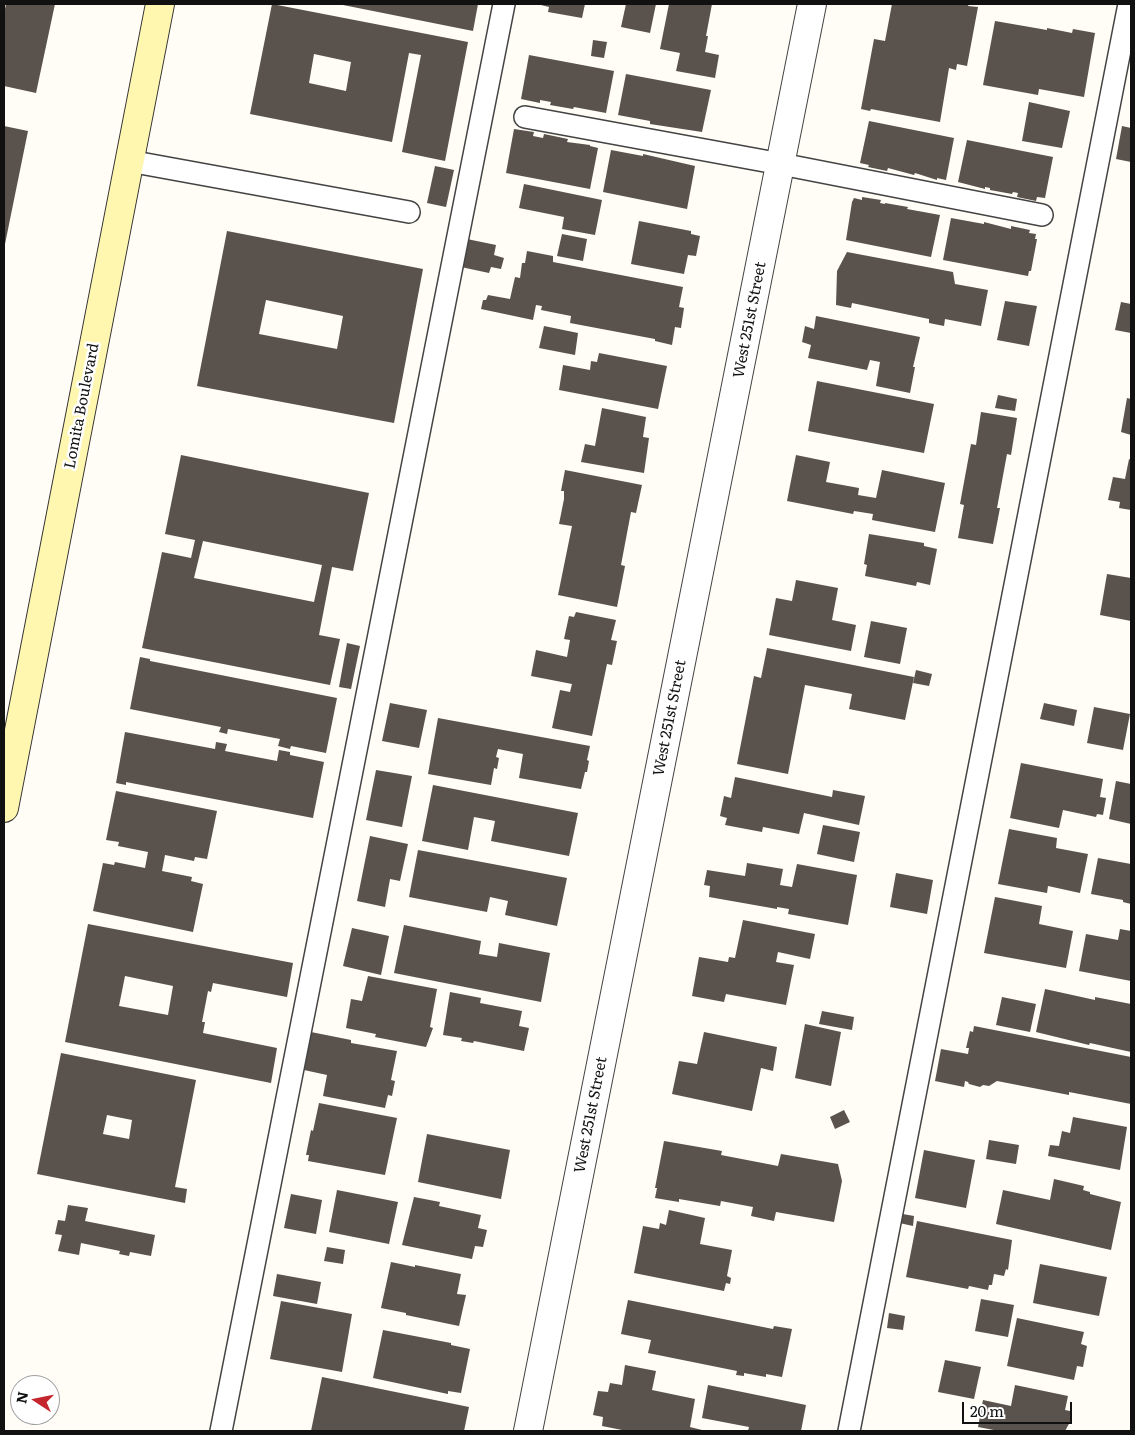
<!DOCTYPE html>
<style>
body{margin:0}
#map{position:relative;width:1135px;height:1435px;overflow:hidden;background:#fffdf5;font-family:Literata,serif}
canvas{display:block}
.frame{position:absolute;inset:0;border:5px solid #111;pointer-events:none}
.north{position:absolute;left:10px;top:1375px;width:50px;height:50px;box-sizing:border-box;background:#fff;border:1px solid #a0a0a0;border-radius:50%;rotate:281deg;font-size:14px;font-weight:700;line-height:20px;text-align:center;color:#111}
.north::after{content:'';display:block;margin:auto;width:18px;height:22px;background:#c4262e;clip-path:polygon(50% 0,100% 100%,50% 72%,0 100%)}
.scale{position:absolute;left:962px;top:1402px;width:110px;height:22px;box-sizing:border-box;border:2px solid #111;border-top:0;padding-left:6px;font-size:15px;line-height:18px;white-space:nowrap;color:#111;-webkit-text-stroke:4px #fff;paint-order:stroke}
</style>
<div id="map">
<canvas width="1135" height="1435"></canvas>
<div class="frame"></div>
<div class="north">N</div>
<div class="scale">20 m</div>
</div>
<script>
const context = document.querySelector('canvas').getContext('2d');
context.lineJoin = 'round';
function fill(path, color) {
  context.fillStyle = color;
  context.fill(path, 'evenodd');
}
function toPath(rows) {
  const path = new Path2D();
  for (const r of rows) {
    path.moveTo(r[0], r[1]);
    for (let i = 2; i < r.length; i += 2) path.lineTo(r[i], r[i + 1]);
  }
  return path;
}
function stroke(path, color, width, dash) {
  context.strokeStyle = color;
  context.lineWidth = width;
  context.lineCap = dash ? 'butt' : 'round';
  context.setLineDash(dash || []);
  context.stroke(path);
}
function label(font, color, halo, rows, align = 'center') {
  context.font = font + ' Literata,serif';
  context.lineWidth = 5;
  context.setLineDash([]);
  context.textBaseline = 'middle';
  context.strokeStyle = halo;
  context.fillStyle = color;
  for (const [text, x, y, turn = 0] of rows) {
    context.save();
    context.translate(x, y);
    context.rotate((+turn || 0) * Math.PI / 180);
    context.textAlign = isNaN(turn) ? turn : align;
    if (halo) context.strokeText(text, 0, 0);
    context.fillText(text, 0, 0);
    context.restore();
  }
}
fill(toPath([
 [6,4,55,4,36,93,4,86,4,14],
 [272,4,468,42,445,161,402,152,421,55,409,53,392,142,250,114],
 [314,54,351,62,346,91,309,83],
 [338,4,478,4,473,31],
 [537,4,585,4,582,18,548,12,549,7],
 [626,4,656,4,650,33,621,27],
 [669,4,712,4,706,36,708,36,705,52,719,55,715,78,676,71,680,53,660,49],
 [892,4,969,4,968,6,978,7,967,66,957,64,956,70,949,68,940,122,871,109,870,111,861,109,874,39,885,41],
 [995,21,1047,30,1047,28,1072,33,1073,29,1095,33,1084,97,1039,89,1038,95,983,85],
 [593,40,607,42,604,58,591,56],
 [529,55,614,71,606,113,574,107,573,109,550,105,551,102,540,100,540,103,521,99],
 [626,74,711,90,702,132,650,124,650,121,618,115],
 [1029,102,1070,111,1062,148,1022,141],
 [869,121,954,138,946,180,937,178,937,180,915,173,914,175,888,168,887,171,868,167,869,165,860,163],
 [4,126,28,131,5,244,4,244],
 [1122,126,1131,128,1131,162,1116,159],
 [514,129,534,132,533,136,543,138,544,134,568,139,567,142,590,145,590,146,598,148,590,189,506,173],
 [967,140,1053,157,1045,198,1037,197,1036,201,1017,197,1018,193,1013,192,1012,194,990,190,990,188,985,187,985,189,958,182],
 [611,150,643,156,643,154,695,166,687,209,603,192],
 [435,166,454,170,446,207,427,203],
 [524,184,602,200,595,235,562,229,564,217,519,208],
 [862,197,881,200,880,203,885,204,885,203,908,207,907,209,940,215,931,257,846,240,852,202,854,198,862,200],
 [951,218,984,224,984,222,1011,229,1011,226,1030,230,1029,233,1036,234,1035,239,1037,239,1031,271,1029,271,1028,276,943,260],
 [639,221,691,231,691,234,700,236,696,256,688,255,684,274,631,264],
 [227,231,423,269,394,423,197,386],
 [266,300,343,316,337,349,259,334],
 [562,234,587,239,583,261,557,256],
 [467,239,496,245,494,255,504,258,501,269,491,267,489,273,461,267],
 [527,251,553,256,553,262,683,287,679,307,684,308,681,328,675,327,672,345,655,341,655,339,570,323,571,316,541,310,542,306,536,305,533,320,481,309,483,300,486,300,488,295,510,299,515,277,520,278,522,263,525,263],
 [847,252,953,272,955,284,988,290,981,326,945,319,944,326,929,323,929,319,852,303,851,308,836,305,837,271],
 [1005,301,1037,306,1029,346,997,340],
 [1121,302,1131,304,1131,333,1115,330],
 [816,316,920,337,913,367,915,367,910,393,876,386,880,362,870,360,867,370,808,358,811,345,802,342,805,326,814,329],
 [544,326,578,333,575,355,539,348],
 [599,353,667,366,658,409,559,390,563,365,590,370,591,361,597,362],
 [817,381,934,404,924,453,808,431],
 [998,395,1017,399,1015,411,995,408],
 [1127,398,1131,399,1131,435,1121,432],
 [602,408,646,417,643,437,649,438,644,473,581,462,585,444,595,446],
 [981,412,1017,418,1011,455,1007,454,997,508,1000,508,993,544,958,538,964,505,960,504,971,444,976,445],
 [181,455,369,493,353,571,332,567,319,635,340,639,330,685,142,648,162,552,191,558,195,540,165,534],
 [203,541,322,565,314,602,194,578],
 [796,455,830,462,826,482,859,488,858,495,876,498,882,470,945,483,935,532,872,520,873,514,854,511,853,514,787,501],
 [1129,459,1131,460,1131,510,1119,508,1120,502,1108,500,1113,477,1125,479],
 [565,470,642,485,636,513,631,512,621,565,625,566,617,607,558,595,572,526,559,524,564,499,564,491,561,491],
 [869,534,924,543,924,546,937,549,930,585,917,582,916,586,865,576,867,565,864,564],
 [1107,574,1131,578,1131,621,1100,615],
 [796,580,838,588,832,620,856,625,851,651,769,635,776,598,792,601],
 [576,612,616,620,611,640,617,641,612,665,607,664,592,736,552,728,560,690,570,692,572,684,531,676,536,650,567,657,570,640,564,639,569,616,574,617],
 [871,621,907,628,900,664,864,657],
 [347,643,360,646,351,689,339,687],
 [767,648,914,677,905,720,849,709,852,694,805,685,788,774,737,764,754,676,761,678],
 [140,657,150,659,150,661,337,698,326,753,291,746,290,749,278,746,280,739,228,729,227,734,219,732,221,727,130,709],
 [916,670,932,674,929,686,913,683],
 [390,703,427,710,419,748,382,741],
 [1044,703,1077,710,1074,726,1040,719],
 [1094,707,1130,714,1123,750,1087,743],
 [438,718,590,746,587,760,589,761,587,772,585,772,581,789,519,778,523,754,498,749,496,757,499,758,497,769,494,768,491,785,428,774],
 [125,732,215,749,216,742,227,744,225,751,277,761,279,750,290,752,290,755,324,762,313,818,126,782,126,785,116,783],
 [1021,763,1103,779,1100,797,1106,798,1103,815,1097,814,1096,817,1063,810,1059,828,1010,818],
 [376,770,412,776,402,827,366,820],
 [735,777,832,797,833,790,865,796,859,825,804,813,799,834,763,827,762,832,725,825,727,818,720,816,724,796,731,798],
 [1116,781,1131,784,1131,824,1109,819],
 [433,785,578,813,569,856,491,841,495,821,474,817,468,850,422,841],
 [116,791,217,811,207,859,195,857,194,861,165,855,162,871,192,877,191,881,203,884,193,932,93,911,103,863,114,865,115,862,145,868,148,852,118,846,119,842,106,840],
 [823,825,860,832,854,862,817,854],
 [1009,829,1057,838,1056,848,1088,854,1080,893,1048,886,1047,893,998,884],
 [370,836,408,844,400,881,390,879,385,907,357,901],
 [418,850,567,878,557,926,505,915,508,901,490,897,487,912,409,897],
 [1098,858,1131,864,1131,904,1123,902,1123,900,1091,894],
 [747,863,783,869,780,885,792,887,797,864,857,875,848,925,788,914,789,909,777,907,777,909,709,897,710,886,704,885,707,870,745,876],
 [896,873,933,880,927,914,890,907],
 [995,897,1042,906,1039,924,1073,931,1066,968,984,953],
 [743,920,815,934,810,959,778,952,776,962,794,965,786,1005,726,994,724,1002,692,996,699,957,728,962,729,957,735,958],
 [88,924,293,963,287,997,213,983,211,992,208,991,202,1022,205,1022,203,1033,277,1048,271,1083,65,1042],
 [125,976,173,986,168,1015,119,1006],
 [404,925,481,941,479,954,497,957,499,943,550,953,541,1002,394,973],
 [352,928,389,936,381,975,343,966],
 [1120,929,1131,931,1131,981,1079,971,1086,934,1118,940],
 [368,976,437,989,430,1027,433,1028,426,1047,375,1037,376,1034,346,1028,351,999,362,1001],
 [1045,989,1095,1000,1095,997,1131,1004,1131,1052,1090,1043,1089,1045,1036,1032],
 [450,992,481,998,480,1003,522,1011,519,1026,529,1028,524,1051,474,1041,473,1043,461,1041,462,1038,443,1035],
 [1002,997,1036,1004,1030,1032,996,1025],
 [822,1011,854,1017,852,1030,819,1024],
 [805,1024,841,1032,831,1086,795,1078],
 [974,1026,1131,1057,1131,1104,1069,1092,1069,1095,997,1081,989,1086,983,1085,980,1087,969,1084,968,1082,965,1081,964,1087,935,1081,941,1049,968,1054,969,1048,966,1048,970,1031,973,1032],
 [311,1032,351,1040,351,1043,397,1051,391,1080,395,1081,392,1096,388,1095,385,1108,323,1096,327,1075,304,1070],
 [704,1032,777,1047,773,1071,761,1068,752,1111,672,1094,679,1061,697,1064],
 [61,1053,196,1080,175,1187,187,1189,185,1203,37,1174],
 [107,1115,132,1120,129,1139,103,1134],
 [319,1103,397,1118,385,1175,308,1161,309,1155,306,1155,311,1130,313,1131],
 [844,1110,850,1122,835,1129,830,1117],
 [1073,1117,1127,1127,1120,1170,1048,1156,1050,1145,1059,1146,1062,1131,1070,1133],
 [427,1134,510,1150,501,1199,418,1182],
 [989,1140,1019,1145,1016,1164,986,1159],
 [664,1141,722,1151,721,1155,778,1166,781,1154,838,1164,842,1181,834,1222,776,1212,774,1221,751,1216,753,1207,721,1201,720,1206,679,1199,679,1202,655,1198,657,1188,655,1188],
 [924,1150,975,1160,966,1208,915,1198],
 [1054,1179,1084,1186,1083,1190,1090,1192,1090,1194,1121,1202,1111,1250,996,1224,1003,1190,1050,1200],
 [337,1190,398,1202,389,1244,329,1232],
 [291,1194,322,1200,316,1234,284,1228],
 [414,1197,440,1202,439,1206,481,1215,478,1228,487,1230,483,1247,475,1246,472,1259,402,1245],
 [68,1205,88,1208,85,1221,155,1235,151,1256,130,1252,129,1256,119,1254,120,1251,81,1243,79,1255,58,1251,62,1235,55,1234,58,1220,65,1221],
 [669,1210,705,1218,700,1244,732,1250,727,1276,731,1278,730,1284,726,1283,724,1291,634,1273,643,1226,659,1229,660,1223,666,1225],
 [897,1213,914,1216,913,1226,895,1222],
 [917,1221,1012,1240,1008,1270,1006,1269,1004,1276,994,1274,992,1285,989,1285,988,1290,969,1286,968,1289,906,1277],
 [327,1247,345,1250,343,1264,324,1261],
 [391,1262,415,1267,415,1265,461,1274,457,1294,466,1295,459,1326,406,1315,406,1313,381,1308],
 [1040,1264,1107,1277,1099,1316,1033,1303],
 [277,1274,321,1282,317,1304,273,1296],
 [981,1299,1014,1305,1008,1337,975,1331],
 [628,1300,773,1329,774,1326,792,1329,782,1377,766,1374,766,1377,744,1373,744,1376,736,1375,737,1371,648,1353,651,1340,621,1334],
 [281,1301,352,1314,342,1372,270,1359],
 [889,1313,905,1316,903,1330,887,1328],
 [1017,1318,1084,1332,1081,1344,1087,1346,1083,1367,1077,1366,1074,1380,1007,1366],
 [383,1330,451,1343,451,1345,470,1349,461,1393,448,1391,448,1394,373,1378],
 [945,1360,981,1367,974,1399,938,1392],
 [625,1365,656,1371,652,1390,695,1399,690,1427,706,1431,627,1431,602,1426,603,1417,593,1415,598,1391,608,1392,610,1383,622,1385],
 [322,1377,469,1407,464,1431,311,1431],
 [708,1385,806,1405,801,1431,748,1431,749,1427,702,1418],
 [1015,1385,1068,1396,1065,1410,1070,1411,1072,1415,1070,1422,1065,1431,999,1431,978,1427,983,1400,1011,1406]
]), '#5a524d');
const lane = toPath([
 [525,117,781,164,1042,215],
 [129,161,409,212],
 [221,1431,504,4],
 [849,1431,1129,4]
]);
const street = toPath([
 [528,1431,812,4]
]);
const secondary = toPath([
 [4,808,160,4]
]);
stroke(lane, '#444', 24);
stroke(street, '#444', 30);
stroke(secondary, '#333', 30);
stroke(lane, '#fff', 21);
stroke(street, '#fff', 28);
stroke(secondary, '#fff6b0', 28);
label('15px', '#111', '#fff', [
 ["West 251st Street",750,320,-79],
 ["Lomita Boulevard",82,406,-79],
 ["West 251st Street",670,718,-79],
 ["West 251st Street",591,1115,-79]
]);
</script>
